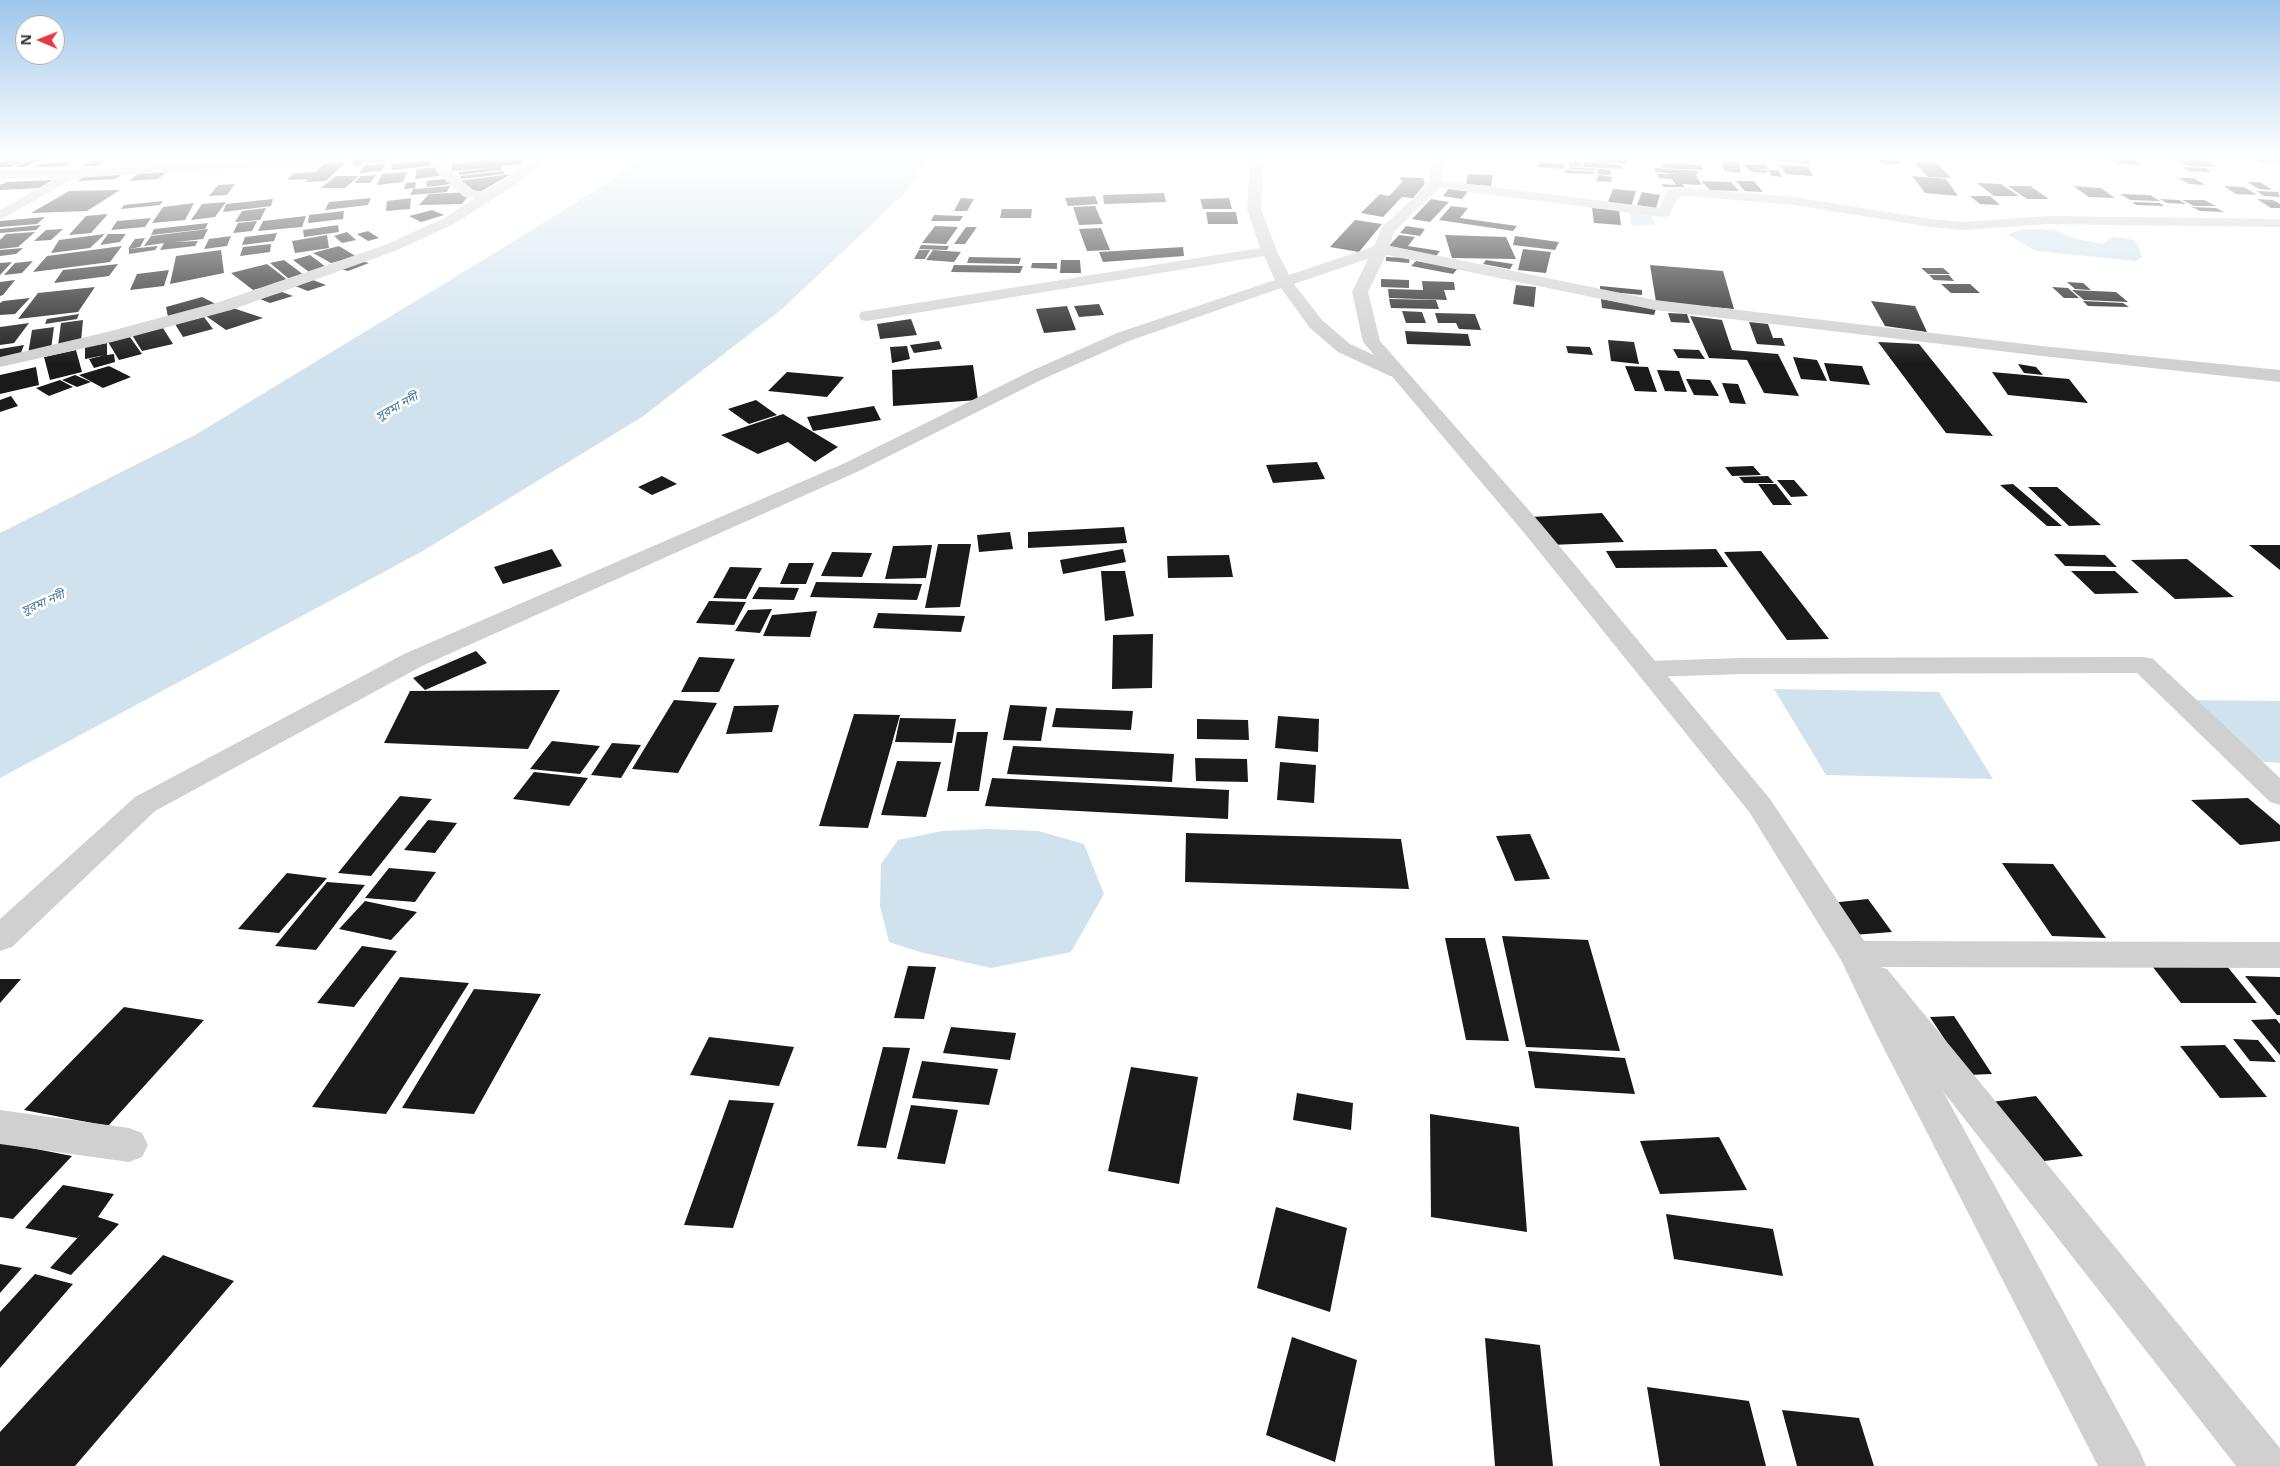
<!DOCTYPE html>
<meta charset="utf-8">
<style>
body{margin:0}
#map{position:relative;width:2280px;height:1466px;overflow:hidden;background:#fff;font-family:"Noto Sans",sans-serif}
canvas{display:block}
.north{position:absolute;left:15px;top:15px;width:50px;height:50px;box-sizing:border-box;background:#fff;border:1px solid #adadad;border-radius:50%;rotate:271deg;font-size:14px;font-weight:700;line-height:20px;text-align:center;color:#333}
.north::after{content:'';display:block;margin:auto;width:18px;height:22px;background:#e63946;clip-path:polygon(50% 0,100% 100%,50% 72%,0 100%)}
</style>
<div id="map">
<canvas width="2280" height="1466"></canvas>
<div class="north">N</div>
</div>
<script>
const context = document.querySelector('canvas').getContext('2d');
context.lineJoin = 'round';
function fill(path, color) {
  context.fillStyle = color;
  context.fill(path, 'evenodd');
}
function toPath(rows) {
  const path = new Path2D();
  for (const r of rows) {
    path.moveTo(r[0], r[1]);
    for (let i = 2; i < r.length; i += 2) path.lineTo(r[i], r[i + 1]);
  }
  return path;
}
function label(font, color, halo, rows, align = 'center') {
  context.font = font + ' "Noto Sans","Noto Sans Bengali",sans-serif';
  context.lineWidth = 5;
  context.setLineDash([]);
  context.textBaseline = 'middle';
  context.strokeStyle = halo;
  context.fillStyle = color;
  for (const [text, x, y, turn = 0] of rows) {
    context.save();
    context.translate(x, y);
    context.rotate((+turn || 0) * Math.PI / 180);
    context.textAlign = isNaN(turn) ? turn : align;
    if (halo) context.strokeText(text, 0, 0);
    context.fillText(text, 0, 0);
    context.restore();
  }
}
fill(toPath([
 [639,158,929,158,903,195,782,309,642,417,421,552,0,778,0,533,195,435,498,251,615,178],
 [1630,212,1651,214,1655,225,1634,226,1631,223],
 [2021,229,2055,230,2072,238,2103,244,2113,237,2135,240,2142,257,2136,261,2036,251,2008,235],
 [1774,689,1939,692,1993,779,1826,775],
 [2184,700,2280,701,2280,763,2252,761],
 [988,829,1038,831,1084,844,1104,894,1071,952,991,968,920,952,889,942,880,906,881,864,898,840,942,831]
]), '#cfe2ee');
fill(toPath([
 [8,158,31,158,11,167,0,167,0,162],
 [34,158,44,158,25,167,15,167],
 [366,158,361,165,351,166,356,159],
 [370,158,388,158,383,162,366,163],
 [511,158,524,158,523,164,501,166,502,170,459,175,459,172,496,167,451,171,453,164],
 [1589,158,1616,158,1627,159,1626,164,1590,161],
 [1775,158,1808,160,1810,164,1776,161],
 [1894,158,1902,164,1883,164,1878,160,1894,160],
 [2109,158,2132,158,2142,165,2117,164],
 [2173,158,2201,158,2217,167,2187,166],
 [2256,158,2276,158,2280,162,2263,162],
 [431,160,431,166,392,170,392,164],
 [92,161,107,161,97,166,81,166],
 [1566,161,1577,161,1582,166,1570,166],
 [1722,161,1739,162,1741,173,1724,171],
 [346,162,326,181,305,182,325,163],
 [1539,162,1564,164,1564,169,1538,167],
 [1583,162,1621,165,1623,169,1584,167],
 [1914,162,1937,163,1951,178,1928,177],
 [43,163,71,163,63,167,34,167],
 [1661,163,1701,165,1703,170,1663,168],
 [386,164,381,171,359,173,365,165],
 [1741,164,1766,165,1769,169,1756,169,1766,170,1768,173,1752,172],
 [1779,165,1807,166,1813,176,1786,174],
 [440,167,439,176,415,179,417,169],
 [1569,167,1595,169,1595,171,1569,169],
 [2183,167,2206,168,2211,172,2189,171],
 [1654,168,1698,171,1696,175,1702,185,1682,184,1685,187,1664,187,1661,184,1676,185,1672,179,1659,178,1657,174,1675,174,1655,172],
 [1598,169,1611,170,1611,175,1597,174],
 [1564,170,1594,172,1595,174,1565,173],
 [1768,170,1778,170,1782,177,1772,176],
 [168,171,158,179,129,181,140,172],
 [504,171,504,174,461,179,461,176],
 [315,172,308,179,287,180,294,173],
 [407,172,403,182,377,185,382,174],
 [123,174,115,179,78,181,86,175],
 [511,174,478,193,459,181],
 [1468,174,1493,175,1491,186,1466,184],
 [376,175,370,183,354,183,361,176],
 [1599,175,1612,177,1611,182,1596,181],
 [336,176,359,176,345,188,321,188],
 [1912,176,1946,179,1958,196,1925,193],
 [1400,177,1423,178,1425,184,1413,198,1402,197,1383,217,1361,213,1380,194,1389,196,1402,182],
 [451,178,452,184,427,187,426,181],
 [2178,178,2194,178,2205,185,2189,184],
 [53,180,39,188,0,190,0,185,7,182],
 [1701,181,1731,182,1739,191,1710,190],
 [1736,181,1754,181,1763,192,1745,191],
 [416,182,415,189,450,186,447,192,410,195,414,188,404,189,406,183],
 [2247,182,2260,182,2272,190,2259,189],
 [1977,183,2001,184,2019,196,1994,196],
 [235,184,227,195,209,196,218,185],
 [2008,186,2030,186,2049,199,2027,199],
 [2073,186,2101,188,2115,198,2089,197],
 [2224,186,2244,187,2257,195,2236,194],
 [1450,187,1469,190,1462,199,1443,196],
 [1613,189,1636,191,1631,207,1607,204],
 [120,190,87,211,31,213,69,191],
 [2256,191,2278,192,2280,197,2264,196],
 [471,192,462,204,419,205,429,194],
 [1642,192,1660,195,1656,208,1637,205],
 [1164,193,1166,202,1104,204,1103,195],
 [2120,194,2150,195,2160,201,2130,200],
 [1095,196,1098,204,1068,206,1065,198],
 [1970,196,1990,196,2000,205,1980,204],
 [371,198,368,205,325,210,329,202],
 [411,198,410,209,386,211,387,201],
 [961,198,974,199,967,211,954,211],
 [1229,198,1232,209,1203,209,1200,199],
 [273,199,271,206,223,212,226,204],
 [1431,199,1449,202,1430,222,1412,219],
 [2160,199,2179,200,2186,204,2167,203],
 [2257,199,2273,200,2280,204,2280,208,2271,208],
 [2182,200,2204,200,2216,206,2194,206],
 [163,201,160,205,121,209,124,205],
 [226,202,215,217,191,220,202,204],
 [2132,202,2160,203,2164,206,2136,205],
 [194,203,185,220,152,223,163,207],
 [1095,206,1103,224,1079,225,1073,207],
 [1451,206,1468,208,1460,218,1517,226,1513,231,1439,220],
 [2192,207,2216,208,2224,212,2200,211],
 [266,208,260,220,235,222,242,211],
 [1592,208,1619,210,1621,225,1594,223],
 [1002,209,1032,209,1031,218,1000,218],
 [432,210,444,215,421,222,409,216],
 [344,211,343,219,308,223,309,215],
 [1206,212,1236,212,1238,224,1208,224],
 [108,214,91,233,69,235,86,216],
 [934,215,963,216,960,221,931,221],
 [306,216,302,227,258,231,263,221],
 [45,217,37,224,0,227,0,221],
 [151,218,145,227,111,230,117,221],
 [1355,220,1382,224,1359,252,1330,247],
 [257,221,252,231,233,233,238,223],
 [208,223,205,229,151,235,154,229],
 [41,225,36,230,0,233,0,229],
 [338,225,339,232,304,237,303,230],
 [935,226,958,227,946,244,922,243],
 [1406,226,1425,229,1420,236,1400,233],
 [966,227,977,227,965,244,954,244],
 [1101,228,1110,250,1087,251,1079,229],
 [63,229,51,240,34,241,46,230],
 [208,229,203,239,176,242,198,241,195,246,160,250,164,243,144,246,151,236],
 [368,231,379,238,368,241,357,234],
 [35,232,18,247,0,249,0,240,6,234],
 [347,232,356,240,342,243,334,236],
 [277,233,274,241,242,245,245,237],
 [105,234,90,248,51,253,59,240],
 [108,234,126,234,120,242,100,245],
 [327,235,329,248,295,253,292,241],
 [1399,235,1415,237,1408,246,1440,251,1436,256,1387,248],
 [1445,235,1506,237,1516,259,1452,258],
 [231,236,227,246,204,249,209,239],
 [1515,236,1559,242,1555,250,1513,245],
 [145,238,140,247,128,249,135,239],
 [271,244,270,252,240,256,243,247],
 [921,245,949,246,947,250,919,249],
 [122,246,110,262,33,272,47,256],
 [158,246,155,250,129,254,129,249],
 [339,246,357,257,331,263,313,253],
 [1183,247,1184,256,1103,262,1099,252],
 [23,248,16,254,0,256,0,250],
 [1523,249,1551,252,1546,273,1518,270],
 [221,250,224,273,170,284,176,256],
 [919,250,930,250,925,259,914,259],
 [933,250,961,252,954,262,926,260],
 [310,255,326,267,309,272,293,260],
 [969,257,1021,258,1019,264,967,263],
 [1386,257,1410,258,1409,263,1386,261],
 [1418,259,1459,267,1453,274,1411,266],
 [284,260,304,275,289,279,270,263],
 [1061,260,1080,260,1081,273,1060,273],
 [1486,260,1513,264,1510,269,1483,264],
 [33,261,22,273,4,275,15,263],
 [360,261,369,263,348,271,340,269],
 [12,262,0,275,0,263],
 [1032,263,1057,263,1057,269,1031,268],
 [118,264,109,276,54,283,63,270],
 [267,264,289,281,253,290,231,273],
 [954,265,1023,266,1020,273,951,272],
 [1650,265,1723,271,1734,309,1656,302],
 [1921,268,1943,268,1950,274,1928,274],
 [169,270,164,286,130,290,137,274],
 [1929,275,1949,275,1954,281,1934,280],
 [1381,279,1409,280,1409,288,1381,287],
 [15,280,3,295,0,296,0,282],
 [313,280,326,285,308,291,295,286],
 [1422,281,1454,282,1455,290,1444,290,1447,300,1389,298,1388,289,1423,290],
 [2067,282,2083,283,2091,290,2075,289],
 [1941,284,1970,284,1980,293,1951,293],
 [1516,285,1536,287,1534,307,1513,304],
 [1600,286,1642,290,1642,295,1600,291],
 [95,287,78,312,18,319,38,293],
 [2052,287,2068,288,2079,298,2064,298],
 [2072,290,2116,292,2128,302,2084,300],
 [282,292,293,296,270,303,260,299],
 [202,297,216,304,168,317,166,307],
 [30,298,15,314,0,315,0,303,3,301],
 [1389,299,1436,300,1439,309,1391,308],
 [1601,299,1656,309,1654,315,1602,308],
 [1871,301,1915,306,1927,332,1885,326],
 [2083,301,2123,303,2129,307,2088,306],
 [1099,304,1104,315,1079,317,1074,306],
 [1067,306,1076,330,1044,333,1036,309],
 [233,308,263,318,226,330,206,316],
 [1402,311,1422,312,1426,323,1406,323],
 [1435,313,1475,314,1481,330,1459,329,1456,323,1438,323],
 [1668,313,1687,314,1690,323,1671,322],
 [79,314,77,319,45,324,47,319],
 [1690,316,1722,320,1732,350,1778,354,1799,396,1764,393,1747,360,1709,358],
 [204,317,213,329,183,337,175,324],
 [911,319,917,335,880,339,877,324],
 [83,320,81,341,58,346,61,323],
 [1749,322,1768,324,1773,338,1782,338,1785,346,1757,344],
 [29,323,14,343,0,345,0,327],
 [54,327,51,349,28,354,32,330],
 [163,328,173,344,142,351,132,335],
 [1405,331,1468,334,1471,346,1407,344],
 [130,337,142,354,119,360,108,342],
 [1608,340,1634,342,1639,364,1611,361],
 [939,341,942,349,914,353,910,345],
 [1878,342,1919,344,1993,436,1946,433],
 [107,343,107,355,114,354,115,362,94,368,89,359,105,355,85,359,85,347],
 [24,345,20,355,0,358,0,349],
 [907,346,910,359,892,363,890,347],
 [1566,346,1590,347,1593,355,1568,353],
 [1673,349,1699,350,1705,359,1678,358],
 [76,350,82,372,50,380,44,357],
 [1793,357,1817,360,1827,381,1801,379],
 [1824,363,1862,366,1870,385,1830,381],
 [2018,364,2036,367,2043,375,2024,373],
 [973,365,978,400,893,406,892,370],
 [109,366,131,377,103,388,79,375],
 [1625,366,1648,367,1657,392,1635,391],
 [36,367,39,385,0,394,0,375],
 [1657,370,1679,371,1687,392,1665,391],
 [787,372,844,377,827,397,768,391],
 [1992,372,2069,379,2088,403,2008,395],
 [75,375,91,382,77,387,62,380],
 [1686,379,1710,380,1719,396,1694,395],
 [60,380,73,387,49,396,36,388],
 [1722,383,1738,384,1746,404,1730,403],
 [11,396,18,406,0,412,0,400],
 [756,400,777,415,749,424,728,409],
 [874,406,881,420,813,431,807,417],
 [783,414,838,447,815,462,788,442,758,454,721,435],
 [1317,462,1325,479,1273,483,1266,465],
 [1753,466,1761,475,1732,476,1725,467],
 [662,476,677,484,652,495,638,487],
 [1768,476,1774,483,1744,483,1739,477],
 [1777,480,1794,480,1808,496,1791,497],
 [1758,484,1776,484,1792,505,1773,505],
 [2013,484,2062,526,2047,526,2000,485],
 [2028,487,2057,487,2101,525,2069,526],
 [1602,513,1624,542,1550,545,1531,517],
 [1124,527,1127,543,1028,548,1028,532],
 [1010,532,1013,549,979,552,977,535],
 [938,544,971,544,960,607,925,608],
 [932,545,926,578,885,579,893,546],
 [2249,545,2280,545,2280,570],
 [552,549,562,566,503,584,494,567],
 [1123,549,1126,562,1063,574,1060,560],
 [1716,549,1728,567,1616,568,1606,551],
 [1761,551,1829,639,1787,640,1724,552],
 [832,552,872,553,862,577,821,576],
 [2054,554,2105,555,2117,567,2065,566],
 [1229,555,1233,577,1168,578,1167,556],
 [2187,559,2234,597,2175,599,2131,560],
 [789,563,814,563,806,584,780,584],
 [730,567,762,568,746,599,713,598],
 [1101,571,1125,571,1134,616,1105,621],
 [2071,571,2115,571,2139,593,2095,594],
 [816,582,922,584,917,600,810,597],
 [759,587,799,588,794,600,752,599],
 [709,601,746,602,734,625,696,623],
 [772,609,760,633,735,631,748,610],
 [817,611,810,637,763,636,772,615],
 [878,613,965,616,961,632,873,628],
 [1153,634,1152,688,1112,689,1113,635],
 [476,651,487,663,425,690,413,678],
 [699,657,735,659,719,692,681,692],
 [560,690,528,749,384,743,410,691],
 [674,700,717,703,678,773,632,769],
 [779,705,772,732,726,734,734,706],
 [1010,705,1047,707,1041,741,1003,740],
 [1056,708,1133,711,1131,730,1052,727],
 [854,714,900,715,868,828,819,826],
 [1278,716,1319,719,1318,752,1275,748],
 [900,718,956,719,952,743,895,742],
 [1197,719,1248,720,1249,740,1197,739],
 [957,732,988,732,979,791,947,791],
 [552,741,600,746,580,774,530,769],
 [612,743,641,745,621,778,591,775],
 [1013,746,1174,754,1172,782,1007,774],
 [1195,758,1247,759,1248,782,1196,781],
 [897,761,941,762,926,817,881,815],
 [1280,762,1316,765,1314,803,1277,800],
 [534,772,588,778,569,806,513,799],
 [992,778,1229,790,1228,819,985,806],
 [400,796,432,799,371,876,338,873],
 [2248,798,2280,825,2280,841,2240,845,2191,800],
 [428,820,457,823,435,853,404,850],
 [1186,833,1401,839,1409,889,1185,882],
 [1530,834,1550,879,1515,881,1496,836],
 [2002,863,2053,864,2106,938,2052,936],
 [389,868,436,872,415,902,365,898],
 [287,873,327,878,279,933,238,929],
 [327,882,365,885,316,950,275,946],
 [1868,899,1892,932,1853,935,1830,903],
 [365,901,417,912,391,940,339,929],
 [1502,936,1588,940,1620,1051,1526,1047],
 [1445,938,1485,938,1509,1041,1466,1040],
 [362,946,397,951,354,1007,317,1003],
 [2226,965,2257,1003,2181,1003,2152,966],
 [908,966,936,967,924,1019,894,1018],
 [2245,976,2280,977,2280,1015,2277,1015],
 [400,977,469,983,386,1114,312,1107],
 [0,979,21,979,0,1003],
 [474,989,541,994,474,1114,402,1108],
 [124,1007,204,1020,108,1126,24,1110],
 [1954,1016,1992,1074,1968,1075,1930,1017],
 [2276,1019,2280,1024,2280,1055,2251,1020],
 [951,1027,1016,1033,1010,1060,943,1053],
 [709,1037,794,1047,779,1086,690,1075],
 [2233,1039,2258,1040,2276,1062,2250,1061],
 [2225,1045,2267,1097,2220,1098,2180,1046],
 [883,1047,910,1048,886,1148,857,1146],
 [1528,1051,1625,1058,1635,1094,1535,1088],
 [922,1061,998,1069,989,1105,912,1098],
 [1131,1067,1198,1077,1179,1184,1108,1171],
 [1297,1093,1353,1103,1351,1130,1293,1120],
 [2036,1096,2083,1156,2037,1162,1992,1102],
 [729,1100,774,1103,733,1228,684,1225],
 [911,1105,958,1110,945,1164,897,1159],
 [1430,1114,1519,1127,1527,1232,1431,1217],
 [1719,1137,1747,1190,1660,1194,1640,1141],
 [0,1142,72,1156,13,1219,0,1217],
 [63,1185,114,1194,98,1217,119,1224,71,1275,50,1268,81,1234,77,1238,25,1228],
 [1276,1207,1347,1228,1330,1312,1257,1288],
 [1666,1214,1773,1229,1783,1276,1674,1259],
 [163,1255,234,1281,75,1466,0,1466,0,1432],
 [0,1264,22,1268,0,1293],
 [35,1274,73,1284,0,1368,0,1312],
 [1292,1337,1357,1360,1335,1462,1266,1435],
 [1485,1338,1540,1345,1553,1466,1495,1466],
 [1647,1387,1749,1401,1766,1466,1660,1466],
 [1782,1410,1859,1418,1874,1466,1797,1466]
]), '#1a1a1a');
fill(toPath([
 [267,158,343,158,337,162,75,178,0,220,0,210,56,178,0,178,0,170,72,170,267,158],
 [430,158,443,158,448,169,473,190,492,193,494,196,487,200,464,197,438,174,430,158],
 [1250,158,1263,158,1261,209,1277,251,1289,275,1381,244,1655,300,2042,346,2280,370,2280,382,2042,356,1655,310,1382,254,1294,284,1322,320,1350,344,1402,368,1405,372,1402,376,1396,377,1390,376,1338,352,1310,328,1281,288,1129,341,1043,379,859,471,422,666,155,811,12,947,0,951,0,919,135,797,404,654,845,463,1031,371,1117,333,1275,280,1264,256,867,321,861,320,859,316,861,312,867,311,1260,248,1247,209,1250,158],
 [1436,180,1659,208,1668,190,1689,188,1794,197,1931,219,1964,222,2048,216,2280,219,2280,227,2048,224,1964,230,1931,227,1794,205,1689,196,1678,197,1669,216,1664,217,1431,187,1429,184,1431,181,1436,180],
 [2144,657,2153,659,2280,778,2280,805,2270,802,2137,673,1743,674,1648,677,1639,675,1635,669,1639,663,1648,661,1743,658,2144,657],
 [1855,941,2280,942,2280,968,1880,967,1887,969,2280,1448,2280,1466,2236,1466,1863,989,1858,979,1863,969,1870,967,1855,967,1843,963,1838,954,1843,945,1855,941],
 [0,1110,129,1128,142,1133,148,1145,142,1157,129,1162,0,1144,0,1110]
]), '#d0d0d0');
fill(toPath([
 [532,158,546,158,518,183,454,224,395,251,231,310,112,342,0,367,0,357,103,333,219,302,385,245,444,218,508,177,532,158],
 [1432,158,1444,158,1443,184,1394,232,1389,249,1368,292,1380,341,1541,524,1770,799,1867,945,1902,1016,2139,1450,2146,1466,2098,1466,1877,1035,1841,960,1750,813,1525,534,1363,342,1352,292,1373,249,1382,227,1429,183,1432,158]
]), '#d0d0d0');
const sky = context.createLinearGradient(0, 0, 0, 364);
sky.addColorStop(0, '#9ec6ea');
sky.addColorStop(0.43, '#fff');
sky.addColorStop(1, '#ffffff00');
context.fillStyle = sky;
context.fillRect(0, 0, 2280, 364);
label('italic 12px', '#3f7597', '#fff', [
 ["সুরমা নদী",397,407,-29],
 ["সুরমা নদী",43,603,-23]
]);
</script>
